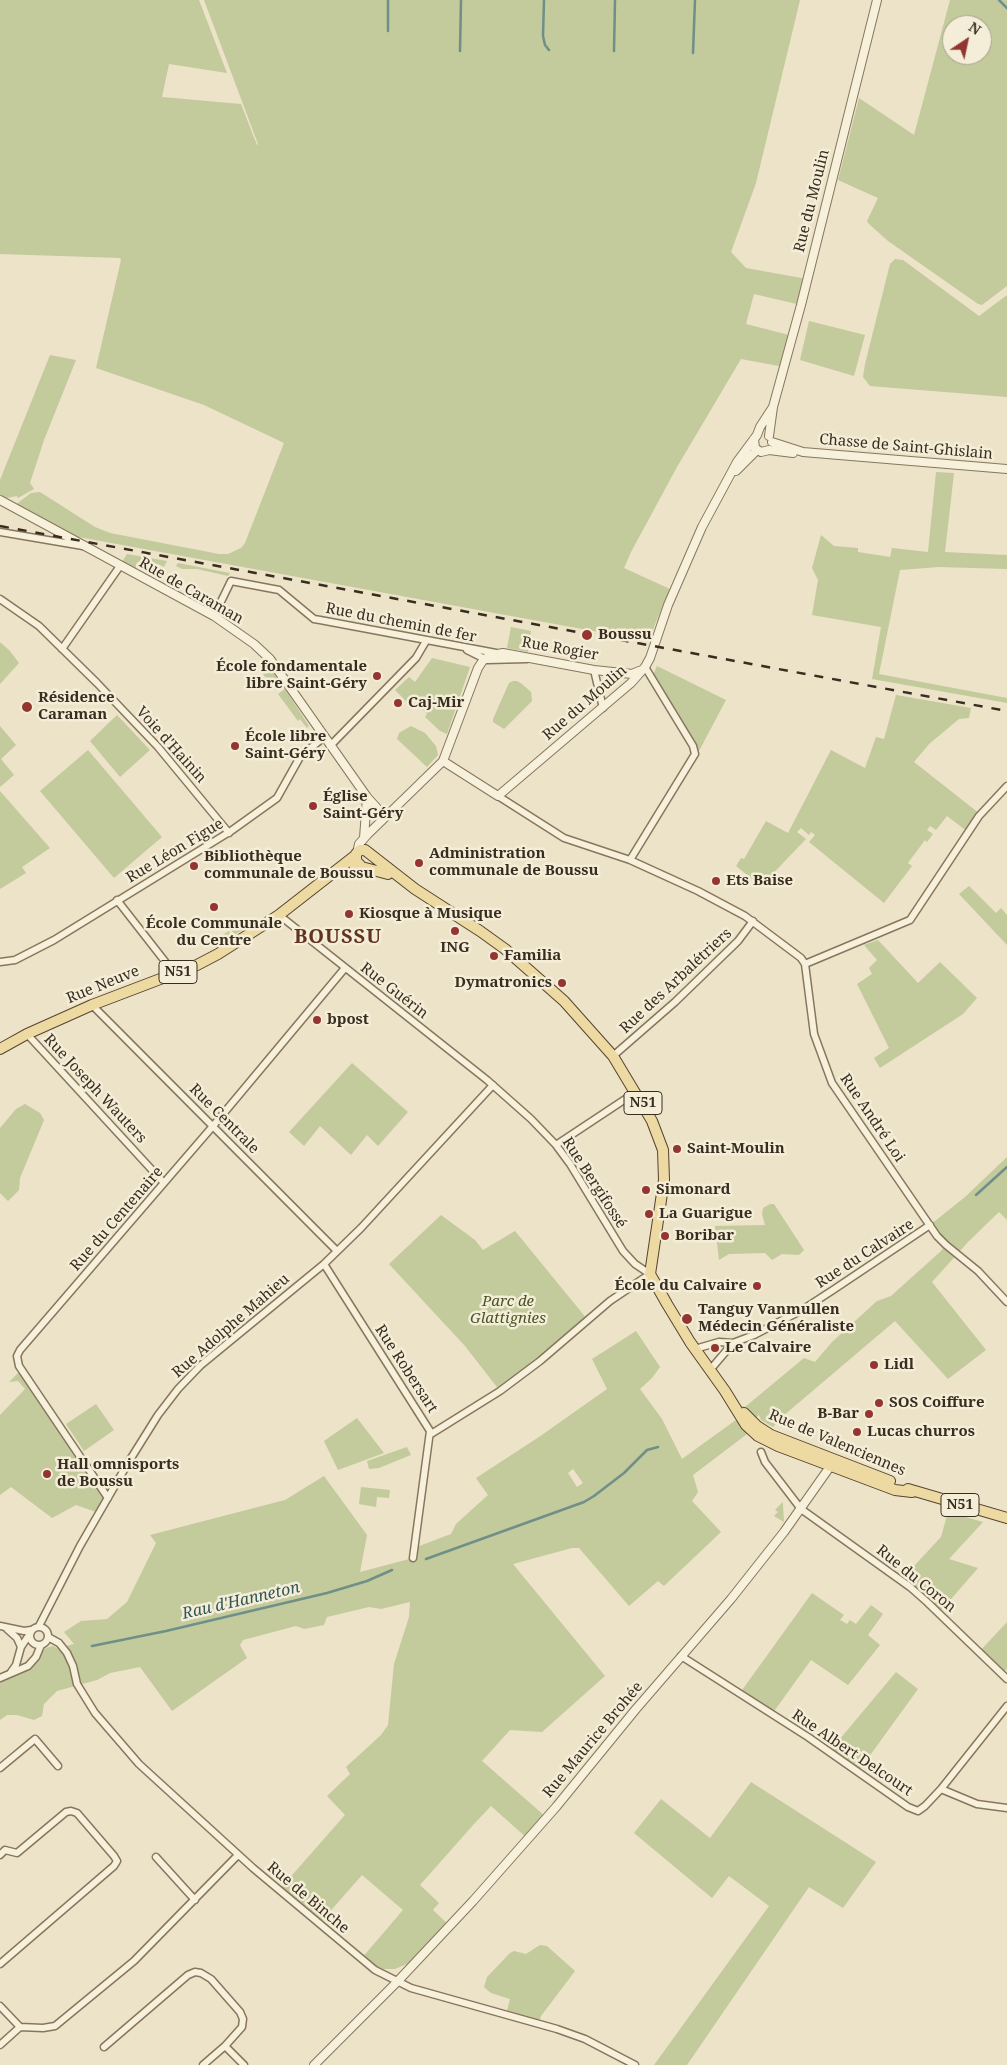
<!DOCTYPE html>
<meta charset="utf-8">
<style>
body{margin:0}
#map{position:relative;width:1007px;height:2065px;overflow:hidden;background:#ece3c8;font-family:"Noto Serif",serif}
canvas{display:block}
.north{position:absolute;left:942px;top:15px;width:50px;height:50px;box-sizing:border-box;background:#f4edd7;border:1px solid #a9a08e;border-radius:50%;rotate:34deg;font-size:14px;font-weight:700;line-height:20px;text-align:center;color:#392d20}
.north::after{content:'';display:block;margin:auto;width:18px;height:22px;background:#933531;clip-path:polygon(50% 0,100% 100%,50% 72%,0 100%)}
</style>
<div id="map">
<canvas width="1007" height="2065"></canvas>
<div class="north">N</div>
</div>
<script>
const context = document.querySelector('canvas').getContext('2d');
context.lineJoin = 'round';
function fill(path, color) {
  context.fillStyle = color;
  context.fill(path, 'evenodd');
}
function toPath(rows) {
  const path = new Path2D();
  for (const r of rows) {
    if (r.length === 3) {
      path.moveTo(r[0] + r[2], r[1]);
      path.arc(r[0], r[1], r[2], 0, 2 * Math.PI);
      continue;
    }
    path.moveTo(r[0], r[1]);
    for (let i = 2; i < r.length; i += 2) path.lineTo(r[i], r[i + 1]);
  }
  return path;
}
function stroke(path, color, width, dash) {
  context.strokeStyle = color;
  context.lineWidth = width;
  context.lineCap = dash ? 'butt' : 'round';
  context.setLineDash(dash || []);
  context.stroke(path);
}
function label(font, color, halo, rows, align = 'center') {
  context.font = font + ' "Noto Serif",serif';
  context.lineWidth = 5;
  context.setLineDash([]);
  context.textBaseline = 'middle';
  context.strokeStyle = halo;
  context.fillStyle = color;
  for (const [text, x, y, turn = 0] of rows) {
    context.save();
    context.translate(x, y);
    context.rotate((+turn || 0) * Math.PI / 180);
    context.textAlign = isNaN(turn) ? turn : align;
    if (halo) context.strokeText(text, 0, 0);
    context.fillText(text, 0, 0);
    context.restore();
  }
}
fill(toPath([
 [0,0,199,0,227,73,169,64,162,97,241,104,257,145,258,144,204,0,800,0,756,183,731,252,746,268,807,279,801,305,754,294,746,324,793,336,784,367,741,359,677,467,631,552,624,568,670,589,648,641,62,534,14,506,31,493,40,492,95,527,110,533,219,554,228,554,241,548,245,543,284,443,204,405,96,368,121,260,120,258,0,254],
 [950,0,1007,0,1007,286,982,305,978,304,888,241,869,224,867,221,878,198,838,180,859,98,914,135],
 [952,25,982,25,982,55,952,55],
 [895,259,903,260,979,316,1007,295,1007,397,870,386,863,377,865,364,890,264],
 [809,321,865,335,854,376,800,360],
 [50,355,76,360,44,440,30,483,34,489,18,498,17,496,7,498,0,495,0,480],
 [936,472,954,473,945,552,1007,555,1007,569,939,567,900,570,879,674,1007,698,1007,703,872,679,881,627,812,615,818,580,812,568,821,535,834,546,858,548,858,552,890,557,892,548,928,552],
 [127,554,167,561,164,567,158,564,155,569,140,560,136,568,122,562],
 [178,563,230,573,228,576,197,569,182,569,176,566],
 [511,627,531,631,528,652,507,648],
 [0,642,10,651,19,663,0,684],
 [432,658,470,667,447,734,440,731,425,717,427,714,414,701,409,704,395,690,409,677,415,682],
 [657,666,726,700,699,751,653,675],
 [271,669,282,685,275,690,263,674],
 [513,681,517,681,522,684,531,692,532,701,504,729,493,722,493,719,509,683],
 [285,689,309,726,307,728,300,719,298,721,278,694],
 [896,695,971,708,969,718,959,719,929,744,914,762,980,814,968,832,947,816,936,830,930,826,927,830,933,834,927,842,925,840,908,863,912,866,884,903,809,842,815,835,811,832,809,835,801,828,797,832,806,839,761,886,736,866,741,858,744,859,766,821,788,833,831,750,865,768,876,737,884,739],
 [117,715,150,750,120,777,90,741],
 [0,726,16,745,1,759,14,775,0,787],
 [411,726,425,733,436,746,438,755,427,767,397,739,399,733],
 [88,750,162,837,114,878,40,791],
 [0,791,50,848,22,867,26,873,0,889],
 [969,886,996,913,1001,908,1007,915,1007,945,959,894],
 [248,920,251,925,234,935,231,929],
 [229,931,232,937,214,947,211,942],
 [878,940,918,983,940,962,977,998,963,1014,880,1068,874,1058,889,1048,857,984,872,974,869,968,877,960,864,945],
 [352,1063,408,1112,378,1146,367,1135,351,1155,320,1126,304,1146,289,1132],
 [25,1104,40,1113,44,1120,20,1178,19,1190,8,1201,0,1193,0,1128,16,1109],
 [1007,1157,1007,1220,999,1212,968,1242,932,1282,986,1350,948,1379,895,1321,783,1416,773,1427,761,1420,759,1415,751,1421,736,1404,745,1407,804,1358,815,1362,832,1342,877,1301,891,1296,941,1251,946,1245,930,1225,965,1197],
 [770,1204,774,1204,804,1250,799,1255,782,1254,772,1260,765,1253,729,1254,719,1260,715,1226,765,1225,762,1214,763,1208],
 [441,1215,475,1240,483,1250,515,1231,587,1319,500,1391,465,1346,389,1264],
 [636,1331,660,1367,652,1378,640,1389,662,1419,682,1459,740,1417,751,1431,693,1475,698,1492,692,1501,721,1532,664,1586,658,1581,629,1606,579,1548,572,1548,513,1564,605,1676,542,1732,510,1730,482,1761,546,1817,528,1839,491,1806,474,1824,420,1885,439,1903,433,1910,450,1926,413,1966,409,1963,395,1969,383,1969,361,1959,403,1910,362,1875,319,1924,279,1890,345,1815,327,1796,350,1774,346,1767,381,1735,388,1725,394,1664,409,1617,410,1602,381,1609,369,1607,327,1617,324,1625,304,1629,296,1626,243,1640,240,1645,247,1658,172,1711,140,1667,110,1673,97,1680,57,1691,44,1704,42,1716,34,1720,17,1715,7,1715,0,1720,0,1678,28,1666,41,1651,46,1648,53,1646,66,1653,62,1647,74,1644,64,1632,81,1621,107,1619,127,1602,156,1543,150,1535,285,1500,324,1476,367,1535,360,1572,413,1558,414,1548,451,1534,456,1524,488,1495,476,1478,539,1437,607,1389,592,1359],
 [573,1469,583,1483,577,1487,568,1473],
 [21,1370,108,1498,99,1513,76,1505,52,1518,11,1487,0,1495,0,1415,25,1389,18,1381,9,1382],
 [96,1404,114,1430,84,1451,66,1424],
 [357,1418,384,1453,338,1470,324,1441],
 [407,1447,411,1455,379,1468,369,1469,367,1461],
 [361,1487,390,1490,389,1498,377,1497,376,1507,359,1504],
 [783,1502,783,1506,784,1522,774,1516,778,1512,775,1510],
 [948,1512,983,1522,949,1559,978,1568,939,1613,901,1580,941,1537],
 [812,1593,844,1615,840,1620,847,1624,850,1620,856,1624,871,1605,883,1614,868,1635,880,1645,848,1685,811,1660,772,1714,740,1693],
 [1007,1622,1007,1669,1002,1673,979,1652],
 [896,1672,918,1689,858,1772,829,1752],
 [751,1782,876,1862,843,1908,809,1887,687,2065,654,2065,769,1906,729,1876,712,1898,634,1833,661,1799,710,1838],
 [540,1945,547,1946,575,1971,541,2016,538,2024,506,2015,510,1999,491,1993,484,1987,487,1977,510,1953,514,1951,526,1954]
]), '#c3ca9c');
stroke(toPath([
 [544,0,543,36,545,45,549,50],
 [999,0,1007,8],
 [388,31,388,0],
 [460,51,461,0],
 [614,51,615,0],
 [693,53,695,0],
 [976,1195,1007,1167],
 [426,1559,584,1502,594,1496,624,1473,647,1450,658,1447],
 [92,1646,166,1631,327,1593,367,1581,392,1570]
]), '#6f8f88', 2.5);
const minor = toPath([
 [0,532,83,546],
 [0,599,39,626,97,683,158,747,229,833],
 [214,616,231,581,279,590,314,619,320,620,496,653],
 [62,649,120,566],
 [467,650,487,660,527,659],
 [594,670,603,708],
 [330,746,416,658,426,641],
 [498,796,564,838,630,860,698,891,745,916,801,958,805,964,814,1034,832,1083,937,1236,946,1245,978,1271,1007,1302],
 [630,860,695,754,693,746,645,667],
 [117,900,174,973],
 [279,915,487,1080,531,1119,556,1145,570,1164,623,1251,635,1264,650,1274,610,1301,540,1361,500,1391,431,1434],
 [0,962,15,960,54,940,231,831,277,798,300,757,324,737],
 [805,964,910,920,979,816,1007,786],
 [92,1005,337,1251],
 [27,1034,164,1183],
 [613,1056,675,1002,738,941,753,921],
 [556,1145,636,1092],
 [324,1264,430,1431,413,1558],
 [695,1349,719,1342,733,1343,754,1335,802,1310,833,1290,930,1225],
 [710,1370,733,1343],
 [761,1452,765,1462,801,1509,910,1587,927,1602,1007,1679],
 [108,1498,19,1366,17,1356,20,1350,213,1126,345,968],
 [0,1626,24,1631,31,1630],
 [39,1626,80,1546,128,1463,158,1415,178,1389,201,1365,324,1264,361,1228,493,1085],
 [39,1636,9],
 [7,1629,17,1638,21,1647],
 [48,1637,59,1643,67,1653,73,1666,77,1684,95,1713,139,1764,253,1868,375,1970,411,1988,557,2029,585,2039,635,2065],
 [681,1656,808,1737,908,1807,918,1811,925,1806,941,1789,1007,1706],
 [11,1672,16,1665,21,1647,29,1635],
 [0,1678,28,1666,36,1657,41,1645],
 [0,1768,35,1739,58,1766],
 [941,1789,977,1804,1007,1808],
 [0,1855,5,1850,17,1853,66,1812,71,1811,77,1813,114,1856,117,1861,114,1866,0,1964],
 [156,1857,195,1900],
 [0,2006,20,2027,43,2028,55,2026,134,1961,238,1855],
 [0,2045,20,2027],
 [104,2047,188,1975,195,1972,201,1973,211,1979,240,2012,243,2019,242,2027,225,2046,244,2065],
 [203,2065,225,2046]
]);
const tertiary = toPath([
 [769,436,773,407,801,305,877,0],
 [754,439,755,448,761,452,769,450,793,453],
 [772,442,803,452,1007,469],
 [736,471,757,450],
 [0,500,214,616,254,644,270,659,367,797,385,817],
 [443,761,498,796,631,683,645,667,650,658,668,605,702,527,737,462,757,435,760,427,773,407],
 [364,838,367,797],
 [357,853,359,844,367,835,443,761,478,668,484,659,492,655,503,653,594,670,632,674,639,671],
 [314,2065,397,1982,473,1901,556,1807,636,1709,731,1599,784,1532,834,1461]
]);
const primary = toPath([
 [354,865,388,874],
 [360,865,356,861,356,854,360,850,365,850,415,889,480,931,505,949,564,1001,613,1056,652,1121,663,1150,664,1180,650,1274,667,1304,690,1342,725,1391,746,1425,758,1436,778,1446,895,1490,912,1492],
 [0,1049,27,1034,92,1005,197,965,218,954,279,915,356,855],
 [744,1413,757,1426,771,1435,890,1481],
 [908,1489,1007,1518]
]);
stroke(minor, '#87765e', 9);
stroke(tertiary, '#87765e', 10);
stroke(primary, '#564431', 12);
stroke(minor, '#f7f0db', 6);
stroke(tertiary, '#f7f0db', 8);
stroke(primary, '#edd9a2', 10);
stroke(toPath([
 [0,526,1007,711]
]), '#392d20', 2.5, [9, 9]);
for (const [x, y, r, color] of [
 [587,635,6,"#933531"],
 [377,676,5,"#933531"],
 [398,703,5,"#933531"],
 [27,707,6,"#933531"],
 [235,746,5,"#933531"],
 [313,806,5,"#933531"],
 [419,863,5,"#933531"],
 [194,866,5,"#933531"],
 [716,881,5,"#933531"],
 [214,907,5,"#933531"],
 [349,914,5,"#933531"],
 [455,931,5,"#933531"],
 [494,956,5,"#933531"],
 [562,983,5,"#933531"],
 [317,1020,5,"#933531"],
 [677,1149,5,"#933531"],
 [646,1190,5,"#933531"],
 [649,1214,5,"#933531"],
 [665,1236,5,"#933531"],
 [757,1286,5,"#933531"],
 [687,1319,6,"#933531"],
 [715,1348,5,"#933531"],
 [874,1365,5,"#933531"],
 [879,1403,5,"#933531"],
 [869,1414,5,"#933531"],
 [857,1432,5,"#933531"],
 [47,1474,5,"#933531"]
]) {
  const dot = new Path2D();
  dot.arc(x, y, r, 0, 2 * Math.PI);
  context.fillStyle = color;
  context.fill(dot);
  stroke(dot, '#f4edd7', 2);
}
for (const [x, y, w] of [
 [178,972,38],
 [643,1103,38],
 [960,1505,38]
]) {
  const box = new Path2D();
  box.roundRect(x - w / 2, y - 11.5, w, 23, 4);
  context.fillStyle = '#f4edd7';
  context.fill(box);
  stroke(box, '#392d20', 1);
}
label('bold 14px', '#392d20', null, [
 ["N51",178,972],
 ["N51",643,1103],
 ["N51",960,1505]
]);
label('15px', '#392d20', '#f4edd7', [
 ["Rue du Moulin",812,201,-76],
 ["Chasse de Saint-Ghislain",906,447,5],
 ["Rue de Caraman",191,591,30],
 ["Rue du chemin de fer",401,623,11],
 ["Rue Rogier",560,649,10],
 ["Rue du Moulin",585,703,-41],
 ["Voie d'Hainin",171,745,48],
 ["Rue Léon Figue",175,851,-31],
 ["Rue des Arbalétriers",676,981,-43],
 ["Rue Neuve",103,985,-22],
 ["Rue Guérin",394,991,38],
 ["Rue Joseph Wauters",95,1089,47],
 ["Rue André Loi",872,1118,56],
 ["Rue Centrale",224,1119,45],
 ["Rue Bergifossé",594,1183,57],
 ["Rue du Centenaire",117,1219,-49],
 ["Rue du Calvaire",865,1254,-33],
 ["Rue Adolphe Mahieu",231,1326,-41],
 ["Rue Robersart",406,1369,57],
 ["Rue de Valenciennes",837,1443,23],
 ["Rue du Coron",916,1579,39],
 ["Rue Maurice Brohée",593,1740,-50],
 ["Rue Albert Delcourt",852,1753,34],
 ["Rue de Binche",308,1898,40]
]);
label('bold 15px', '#392d20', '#f4edd7', [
 ["Boussu",598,635],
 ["École fondamentale",367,667,"right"],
 ["libre Saint-Géry",367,684,"right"],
 ["Résidence",38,698],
 ["Caraman",38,715],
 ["Caj-Mir",408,703],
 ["École libre",245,737],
 ["Saint-Géry",245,754],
 ["Église",323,797],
 ["Saint-Géry",323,814],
 ["Administration",429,854],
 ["communale de Boussu",429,871],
 ["Bibliothèque",204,857],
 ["communale de Boussu",204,874],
 ["Ets Baise",726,881],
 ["Kiosque à Musique",359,914],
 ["École Communale",214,924,"center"],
 ["du Centre",214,941,"center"],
 ["ING",455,948,"center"],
 ["Familia",504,956],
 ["Dymatronics",552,983,"right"],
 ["bpost",327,1020],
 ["Saint-Moulin",687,1149],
 ["Simonard",656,1190],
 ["La Guarigue",659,1214],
 ["Boribar",675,1236],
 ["École du Calvaire",747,1286,"right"],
 ["Tanguy Vanmullen",698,1310],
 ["Médecin Généraliste",698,1327],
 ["Le Calvaire",725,1348],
 ["Lidl",884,1365],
 ["SOS Coiffure",889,1403],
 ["B-Bar",859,1414,"right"],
 ["Lucas churros",867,1432],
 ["Hall omnisports",57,1465],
 ["de Boussu",57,1482]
], 'left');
label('italic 15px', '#475428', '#f4edd7', [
 ["Parc de",508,1302],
 ["Glattignies",508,1319]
]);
label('italic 16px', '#315757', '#f4edd7', [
 ["Rau d'Hanneton",241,1601,-13]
]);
context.letterSpacing = '1px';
label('bold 20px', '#633322', '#f4edd7', [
 ["BOUSSU",338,937]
]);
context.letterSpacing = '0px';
</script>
